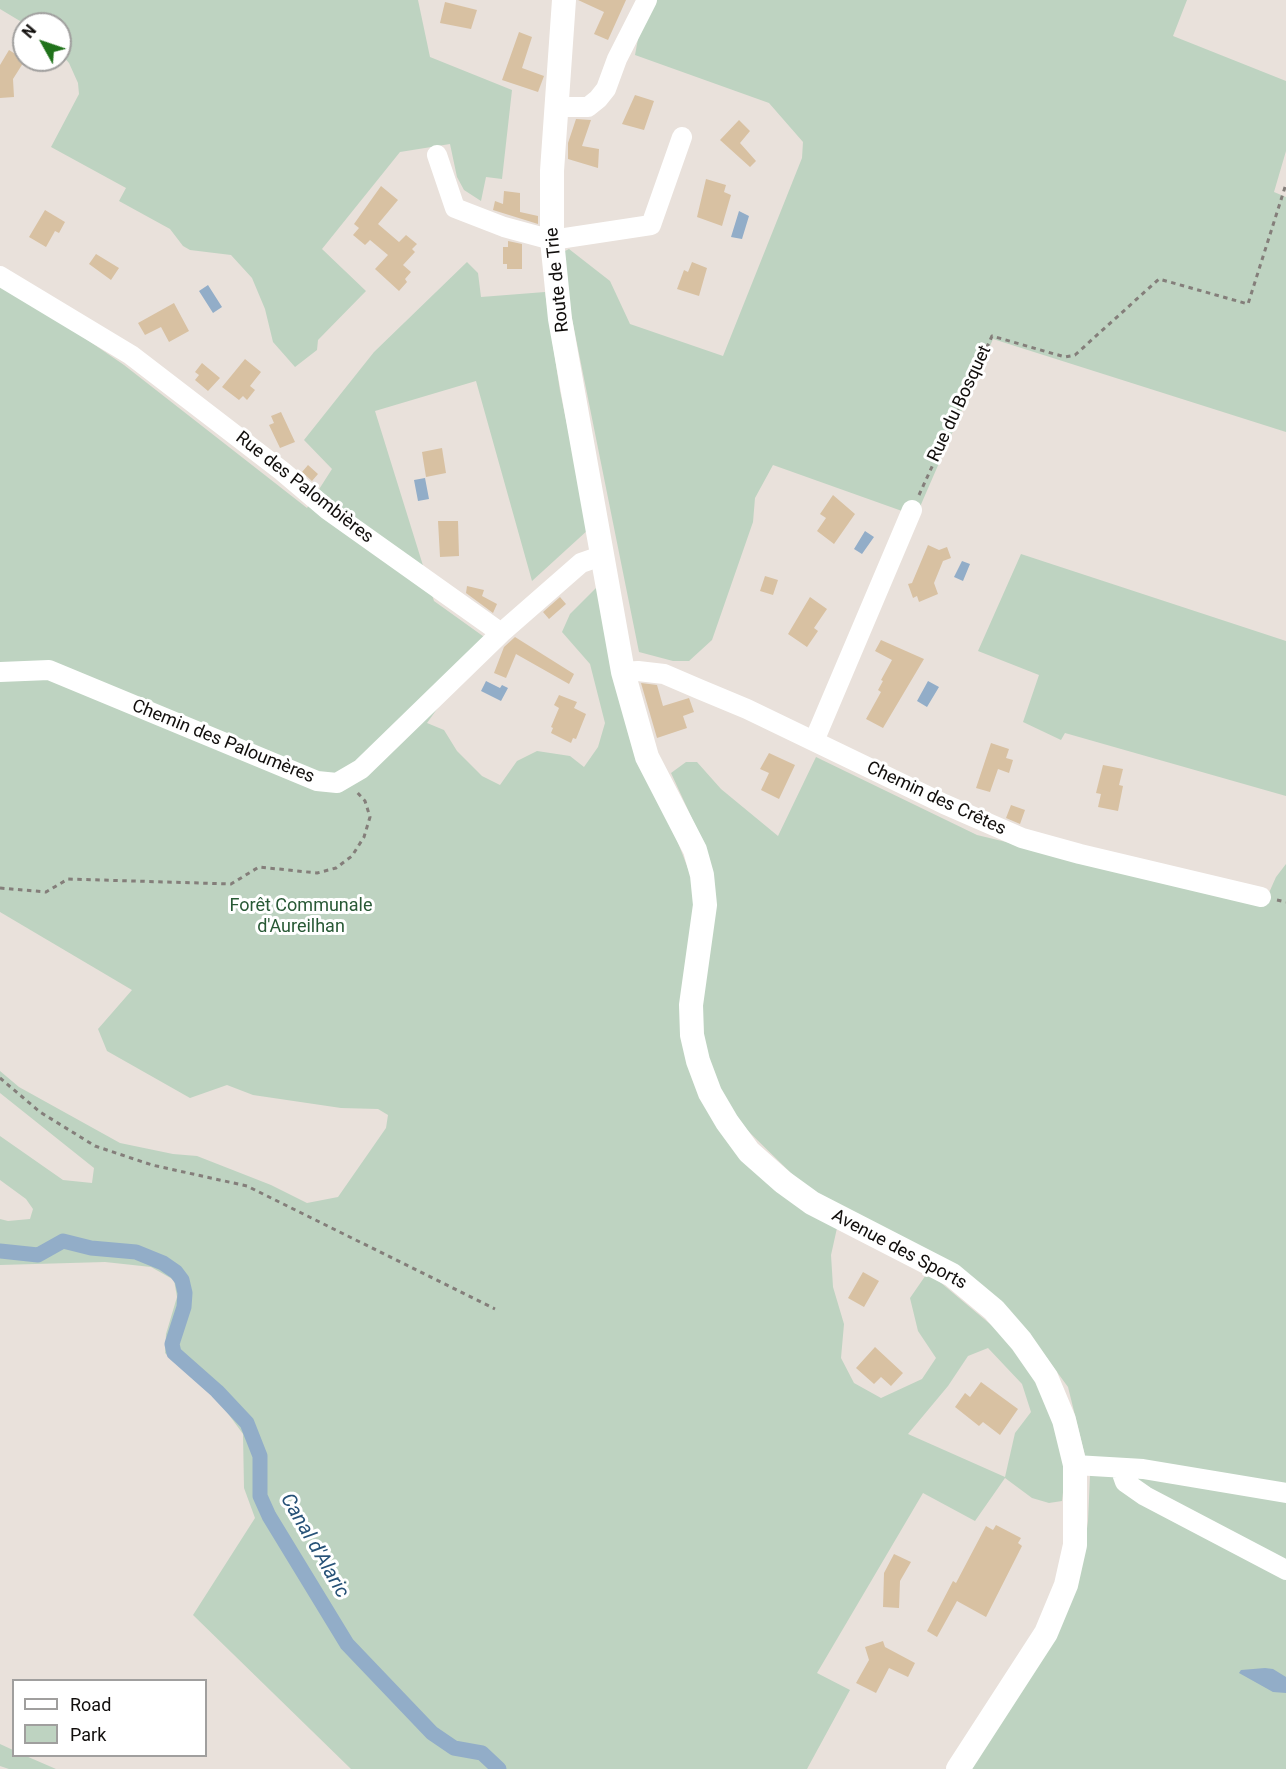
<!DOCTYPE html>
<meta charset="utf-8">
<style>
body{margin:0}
#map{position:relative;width:1286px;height:1769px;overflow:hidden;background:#e9e1db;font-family:Roboto,sans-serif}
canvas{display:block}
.legend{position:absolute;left:12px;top:1679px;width:195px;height:78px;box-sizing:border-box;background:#fff;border:2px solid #a09f9e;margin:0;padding:8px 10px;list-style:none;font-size:18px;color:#110e0c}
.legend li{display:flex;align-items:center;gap:12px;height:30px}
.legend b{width:30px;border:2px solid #a09f9e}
.north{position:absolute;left:12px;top:12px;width:60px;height:60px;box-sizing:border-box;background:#fff;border:2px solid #a09f9e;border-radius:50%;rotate:310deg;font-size:16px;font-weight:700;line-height:24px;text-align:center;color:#110e0c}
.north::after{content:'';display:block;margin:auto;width:21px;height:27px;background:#20721b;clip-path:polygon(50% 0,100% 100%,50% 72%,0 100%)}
</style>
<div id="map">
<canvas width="1286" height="1769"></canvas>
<ul class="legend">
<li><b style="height:8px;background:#fff"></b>Road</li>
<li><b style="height:16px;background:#bed3c1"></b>Park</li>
</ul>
<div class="north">N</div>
</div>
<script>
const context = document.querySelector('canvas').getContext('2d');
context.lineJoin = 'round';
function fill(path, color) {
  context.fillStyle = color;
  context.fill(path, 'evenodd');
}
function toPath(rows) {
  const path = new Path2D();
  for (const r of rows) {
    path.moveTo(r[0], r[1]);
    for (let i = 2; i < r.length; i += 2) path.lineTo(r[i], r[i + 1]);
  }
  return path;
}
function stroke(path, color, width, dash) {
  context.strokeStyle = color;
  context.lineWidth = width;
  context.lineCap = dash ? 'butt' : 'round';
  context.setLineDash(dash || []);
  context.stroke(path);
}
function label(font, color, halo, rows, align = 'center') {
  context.font = font + ' Roboto,sans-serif';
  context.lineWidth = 6;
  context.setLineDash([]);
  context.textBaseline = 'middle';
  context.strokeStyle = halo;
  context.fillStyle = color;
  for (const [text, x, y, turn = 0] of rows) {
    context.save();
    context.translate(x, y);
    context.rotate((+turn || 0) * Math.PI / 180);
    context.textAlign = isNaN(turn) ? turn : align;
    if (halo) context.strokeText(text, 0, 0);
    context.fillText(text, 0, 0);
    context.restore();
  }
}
fill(toPath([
 [0,0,418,0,430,57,512,90,502,179,486,177,481,201,464,190,457,177,450,144,400,152,322,249,366,291,318,340,317,350,295,367,273,342,265,309,252,278,231,255,190,250,183,246,170,229,119,201,126,188,51,147,79,94,78,83,69,63,60,53,60,24,25,24,0,9],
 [655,0,1187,0,1173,36,1286,81,1286,151,1274,192,1286,197,1286,432,993,339,916,516,773,465,755,498,753,522,712,640,689,661,673,661,639,652,566,289,563,252,569,249,610,281,630,324,723,356,802,158,803,142,769,103,635,55,640,28],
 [467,262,478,273,481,297,545,292,560,391,589,529,532,581,476,381,375,411,434,601,487,639,427,723,444,730,457,751,482,776,500,785,517,761,537,751,570,756,584,767,598,747,605,723,590,664,562,632,570,614,599,585,677,840,692,879,695,892,690,941,711,1116,837,1228,831,1255,833,1287,844,1324,841,1358,854,1383,881,1398,922,1379,936,1358,918,1331,910,1298,928,1272,996,1329,1033,1371,1050,1398,1066,1466,1062,1501,1049,1503,1032,1498,1005,1478,975,1521,923,1493,817,1673,850,1690,807,1769,351,1769,193,1615,255,1518,244,1488,243,1434,221,1404,165,1353,166,1334,177,1297,174,1280,151,1267,105,1262,0,1265,0,1219,8,1221,30,1219,33,1209,26,1199,0,1180,0,1136,63,1180,92,1183,94,1168,0,1093,0,1071,19,1087,120,1143,173,1154,197,1156,271,1185,307,1203,338,1197,386,1128,388,1115,378,1109,341,1108,253,1095,227,1085,190,1098,107,1051,98,1029,132,990,0,912,0,280,124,365,307,508,332,469,304,440,374,352],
 [988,1348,1022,1384,1031,1412,1015,1433,1005,1477,908,1434,948,1386,968,1356],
 [1021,554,1286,641,1286,796,1065,733,1061,740,1023,722,1039,675,978,651],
 [816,757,977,835,1264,904,1276,877,1286,864,1286,1769,972,1769,1083,1559,1088,1521,1090,1476,1068,1387,1027,1331,841,1211,794,1176,747,1130,720,1094,705,1055,702,1011,701,838,671,773,686,762,697,762,721,789,778,836],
 [0,1744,13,1750,14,1756,26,1756,56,1769,9,1769,0,1766]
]), '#bed3c1');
fill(toPath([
 [739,211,749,216,742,239,731,237],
 [208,285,222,307,213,313,199,291],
 [425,478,429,499,418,501,414,480],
 [865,531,874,537,862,554,854,549],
 [962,561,970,564,963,581,954,577],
 [486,681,500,688,502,685,508,688,501,701,481,691],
 [928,681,939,687,927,707,917,701],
 [1265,1668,1273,1669,1286,1677,1286,1693,1273,1692,1239,1673,1241,1670]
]), '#92adc8');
stroke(toPath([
 [0,1251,38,1255,63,1241,91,1248,136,1252,163,1263,176,1272,182,1280,185,1293,184,1307,172,1344,174,1353,217,1391,247,1423,260,1456,260,1496,269,1516,347,1644,432,1733,454,1748,482,1753,499,1769]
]), '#92adc8', 15);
fill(toPath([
 [578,0,626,0,608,40,594,34,604,12],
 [445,2,477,10,471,29,440,23],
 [519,32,532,37,522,68,544,76,538,92,502,80],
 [9,50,25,60,13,79,14,97,0,98,0,65],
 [635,95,654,101,644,130,622,124],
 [576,119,591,120,582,146,599,149,598,168,568,159,568,143],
 [739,120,750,131,740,143,756,161,750,167,720,140],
 [706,179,726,185,724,192,731,195,722,226,697,217],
 [381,186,398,200,378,224,399,242,406,235,417,244,412,249,415,252,403,265,411,272,405,279,407,282,399,291,375,269,388,255,370,240,365,245,353,235,359,228,354,224],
 [504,191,520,193,520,212,538,216,538,224,493,210,495,201,503,204],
 [45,210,65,222,59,233,55,231,46,247,29,237],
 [508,241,522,244,522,269,507,269,507,264,503,264,503,247,508,247],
 [96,254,119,268,111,280,89,264],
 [692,262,707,268,699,296,677,289,684,270,688,272],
 [174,303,189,331,169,342,161,327,145,335,138,323],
 [245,359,261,372,250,386,255,390,247,400,243,396,239,400,222,387],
 [202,363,220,378,208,391,195,380,199,375,195,372],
 [281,412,295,442,280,448,269,425,274,423,271,416],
 [442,448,446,473,426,477,422,452],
 [308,465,318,474,312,481,302,472],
 [833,495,855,514,834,544,817,531,826,518,820,514],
 [438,521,458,521,459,556,440,557],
 [928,545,939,550,947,547,951,558,943,561,934,583,938,594,919,602,917,596,913,598,908,584,912,583],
 [765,576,778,580,773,595,760,591],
 [467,586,484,590,482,596,497,604,493,613,466,593],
 [560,597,566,604,549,619,543,612],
 [810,597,827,609,814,628,818,631,807,647,788,634],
 [515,637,574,674,569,684,516,654,506,678,494,673,504,647],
 [881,640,924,659,883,728,866,719,881,692,878,690,883,681,881,680,892,660,875,651],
 [641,683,657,685,663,706,689,698,694,712,683,716,687,728,657,738],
 [559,695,577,702,574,708,586,714,576,739,573,738,571,743,551,733,553,728,551,727,559,708,554,705],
 [991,743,1009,749,1006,758,1013,760,1009,773,998,769,990,792,976,788],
 [769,753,795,765,779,799,761,790,769,773,760,769],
 [1103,765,1123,769,1119,785,1123,786,1118,811,1098,807,1101,794,1096,793],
 [1011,805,1025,810,1020,824,1006,818],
 [863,1272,879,1281,864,1307,848,1298],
 [875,1347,903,1373,891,1386,881,1377,874,1384,856,1368],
 [981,1382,1018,1409,1000,1435,983,1422,979,1426,955,1407,965,1393,970,1397],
 [996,1525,1021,1538,1018,1543,1022,1546,986,1617,957,1601,937,1637,927,1631,953,1581,956,1583,986,1526,993,1530],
 [894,1554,911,1562,900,1581,899,1608,883,1607,884,1573],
 [883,1641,885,1647,915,1663,908,1677,889,1668,876,1693,856,1683,869,1660,865,1647]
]), '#d8c1a2');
stroke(toPath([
 [919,495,992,336,1065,357,1075,355,1159,279,1248,304,1286,184],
 [0,888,46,892,68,879,231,884,259,867,317,873,336,868,352,856,364,837,370,817,365,801,356,791],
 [1277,900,1286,902],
 [0,1078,40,1112,95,1146,152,1165,247,1186,495,1309]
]), '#847e7a', 3, [4.5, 4.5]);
stroke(toPath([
 [558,107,588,107,598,99,606,89,617,59,647,0],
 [437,155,455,208,504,227,552,240,651,225,682,137],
 [0,276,131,355,282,471,328,510,501,633,581,563,601,556],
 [0,672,49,670,317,781,337,783,361,769,501,633],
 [623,672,638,671,664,674,699,689,747,709,944,804,1022,838,1080,854,1261,897],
 [814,741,912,510],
 [1075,1465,1143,1469,1286,1493],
 [1120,1468,1125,1482,1145,1496,1286,1570]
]), '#fff', 20);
stroke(toPath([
 [564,0,552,171,552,240,560,319,623,672,647,757,695,850,702,875,705,905,691,1005,692,1035,698,1061,710,1093,727,1122,749,1152,783,1182,812,1203,952,1275,994,1310,1021,1341,1046,1377,1064,1420,1075,1465,1075,1545,1066,1585,1046,1633,958,1769]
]), '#fff', 24);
label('18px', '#110e0c', '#fff', [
 ["Route de Trie",558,280,-96],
 ["Rue du Bosquet",960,404,-65],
 ["Rue des Palombières",304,488,38],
 ["Chemin des Paloumères",223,742,22],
 ["Chemin des Crêtes",936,799,25],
 ["Avenue des Sports",899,1250,28]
]);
label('18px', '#285935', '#fff', [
 ["Forêt Communale",301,906],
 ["d'Aureilhan",301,927]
]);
label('italic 20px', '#265177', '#fff', [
 ["Canal d'Alaric",314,1546,60]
]);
</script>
